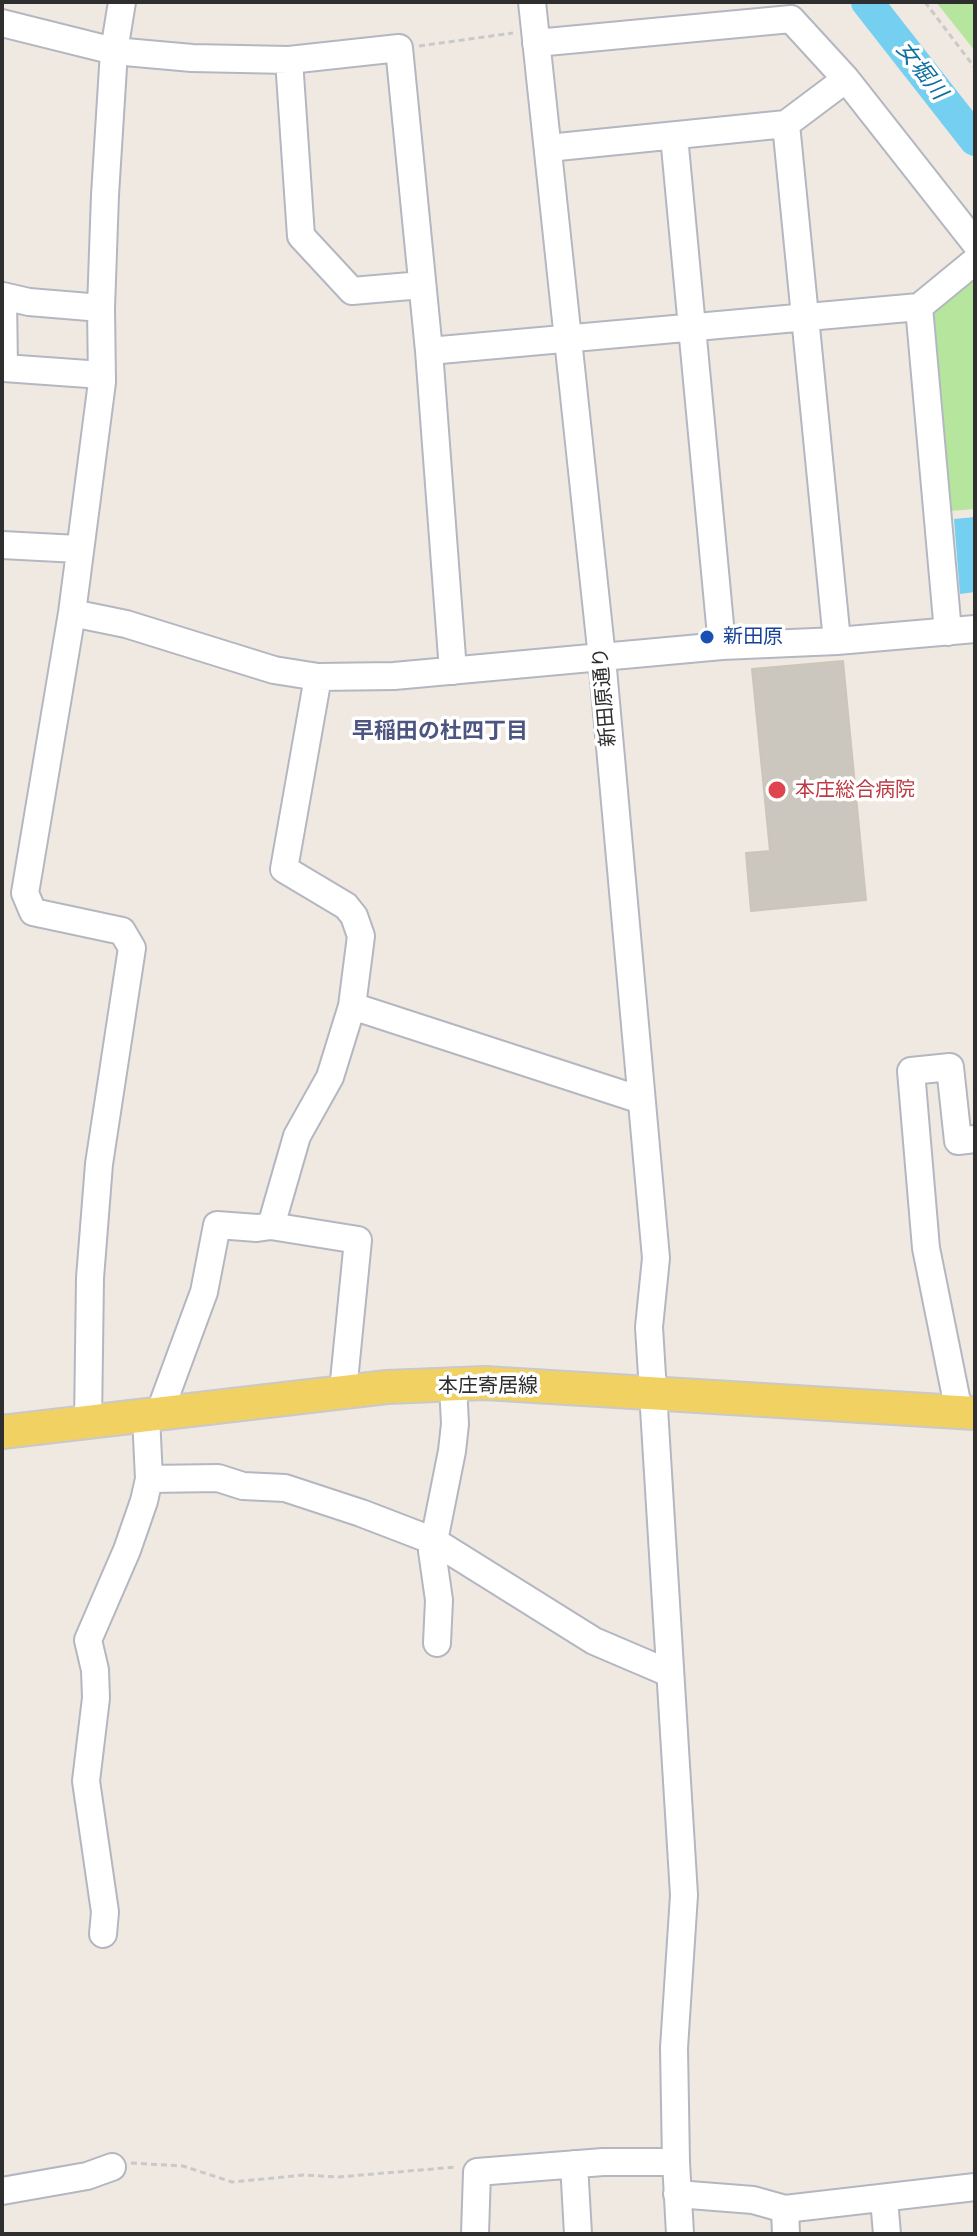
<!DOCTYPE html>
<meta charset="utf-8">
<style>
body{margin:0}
#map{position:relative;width:977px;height:2236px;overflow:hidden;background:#efe9e1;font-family:Helvetica,sans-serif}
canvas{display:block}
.frame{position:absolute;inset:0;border:4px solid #2e2e2e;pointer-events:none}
</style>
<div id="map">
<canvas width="977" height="2236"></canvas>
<div class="frame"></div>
</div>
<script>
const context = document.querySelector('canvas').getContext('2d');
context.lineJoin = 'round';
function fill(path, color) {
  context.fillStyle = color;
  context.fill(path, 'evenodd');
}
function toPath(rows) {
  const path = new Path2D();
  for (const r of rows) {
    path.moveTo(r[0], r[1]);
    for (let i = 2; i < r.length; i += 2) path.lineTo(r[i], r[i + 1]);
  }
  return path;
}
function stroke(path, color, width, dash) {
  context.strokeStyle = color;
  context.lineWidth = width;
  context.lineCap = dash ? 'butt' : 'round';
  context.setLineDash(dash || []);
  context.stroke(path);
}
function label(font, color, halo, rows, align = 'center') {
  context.font = font + ' Helvetica,"Noto Sans JP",sans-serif';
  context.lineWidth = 7;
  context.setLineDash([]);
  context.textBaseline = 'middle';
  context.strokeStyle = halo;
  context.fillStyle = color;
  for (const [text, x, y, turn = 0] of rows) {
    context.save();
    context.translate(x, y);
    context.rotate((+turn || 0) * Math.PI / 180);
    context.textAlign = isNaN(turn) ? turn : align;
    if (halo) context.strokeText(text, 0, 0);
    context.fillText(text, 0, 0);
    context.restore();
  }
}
fill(toPath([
 [936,2,975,2,975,51],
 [975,270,975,509,950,511,930,306]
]), '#b6e59e');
fill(toPath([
 [975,517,975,592,960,594,954,519]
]), '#75cff0');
stroke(toPath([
 [867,2,975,140]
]), '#75cff0', 32);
const building = toPath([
 [843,661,866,900,751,911,746,853,770,851,752,669,843,661]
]);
fill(building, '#cbc7bf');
stroke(building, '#cbc5ba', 2);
const minor = toPath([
 [532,2,602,658,656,1258,649,1327,684,1895,674,2048,676,2162,680,2234],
 [2,23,114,51,192,58,289,60,399,48,429,351,453,671],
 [536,43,791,19,846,79,975,243],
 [289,60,301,236,352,291,422,285],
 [786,124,837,641],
 [674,136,722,646],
 [548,148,786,124,846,79],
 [919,307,975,261],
 [101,308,29,302,3,296,4,368,102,375],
 [429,351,919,307,948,632],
 [2,545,78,549],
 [72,613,126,624,274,670,318,677,394,676,722,646,837,641,975,629],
 [318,677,284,869,346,906,354,916,361,936,352,1006,641,1100],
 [343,1391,358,1240,271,1226,297,1136,330,1077,352,1006],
 [959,1412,926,1248,911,1071,950,1067,958,1141,975,1139],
 [159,1414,204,1292,217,1225,257,1228,271,1226],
 [88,1423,90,1278,99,1164,132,948,122,931,33,912,25,893,72,613,102,382,101,308,105,195,114,51,122,2],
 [149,1479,218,1478,243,1486,285,1488,361,1513,434,1541,594,1641,669,1673],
 [437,1643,439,1600,432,1551,452,1451,455,1424,453,1385],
 [103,1934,105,1912,86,1781,96,1698,95,1670,88,1640,127,1550,144,1501,149,1479,146,1416],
 [574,2164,578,2234],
 [2,2191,87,2176,112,2167],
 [677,2194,753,2200,785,2209,975,2187],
 [884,2199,887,2234],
 [785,2209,786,2234],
 [475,2234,477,2172,603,2162,676,2162]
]);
const major = toPath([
 [2,1432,387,1387,485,1383,975,1413]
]);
stroke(minor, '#b4b7c1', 30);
stroke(major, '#c9c9c9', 36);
stroke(toPath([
 [925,2,975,68],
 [419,46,513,33],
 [131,2163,183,2166,232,2182,304,2175,338,2177,456,2167]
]), '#c9c9c9', 3, [6, 4]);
stroke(minor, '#fff', 26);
stroke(major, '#f2d163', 32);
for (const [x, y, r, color] of [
 [707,637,8,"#1a4fb4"],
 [777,790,10,"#e0444e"]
]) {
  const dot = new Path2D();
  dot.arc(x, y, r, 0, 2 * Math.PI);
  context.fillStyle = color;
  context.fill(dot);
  stroke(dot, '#fff', 3);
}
label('20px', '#164399', '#fff', [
 ["新田原",723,637]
], 'left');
label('20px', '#2e2e2e', '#fff', [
 ["新田原通り",605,697,-95],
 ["本庄寄居線",488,1386]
]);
label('20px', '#be3a42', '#fff', [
 ["本庄総合病院",795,790]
], 'left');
label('italic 22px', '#0d6fa3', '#fff', [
 ["女堀川",921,71,52]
]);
label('bold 22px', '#4d5680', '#fff', [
 ["早稲田の杜四丁目",440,732]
]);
</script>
